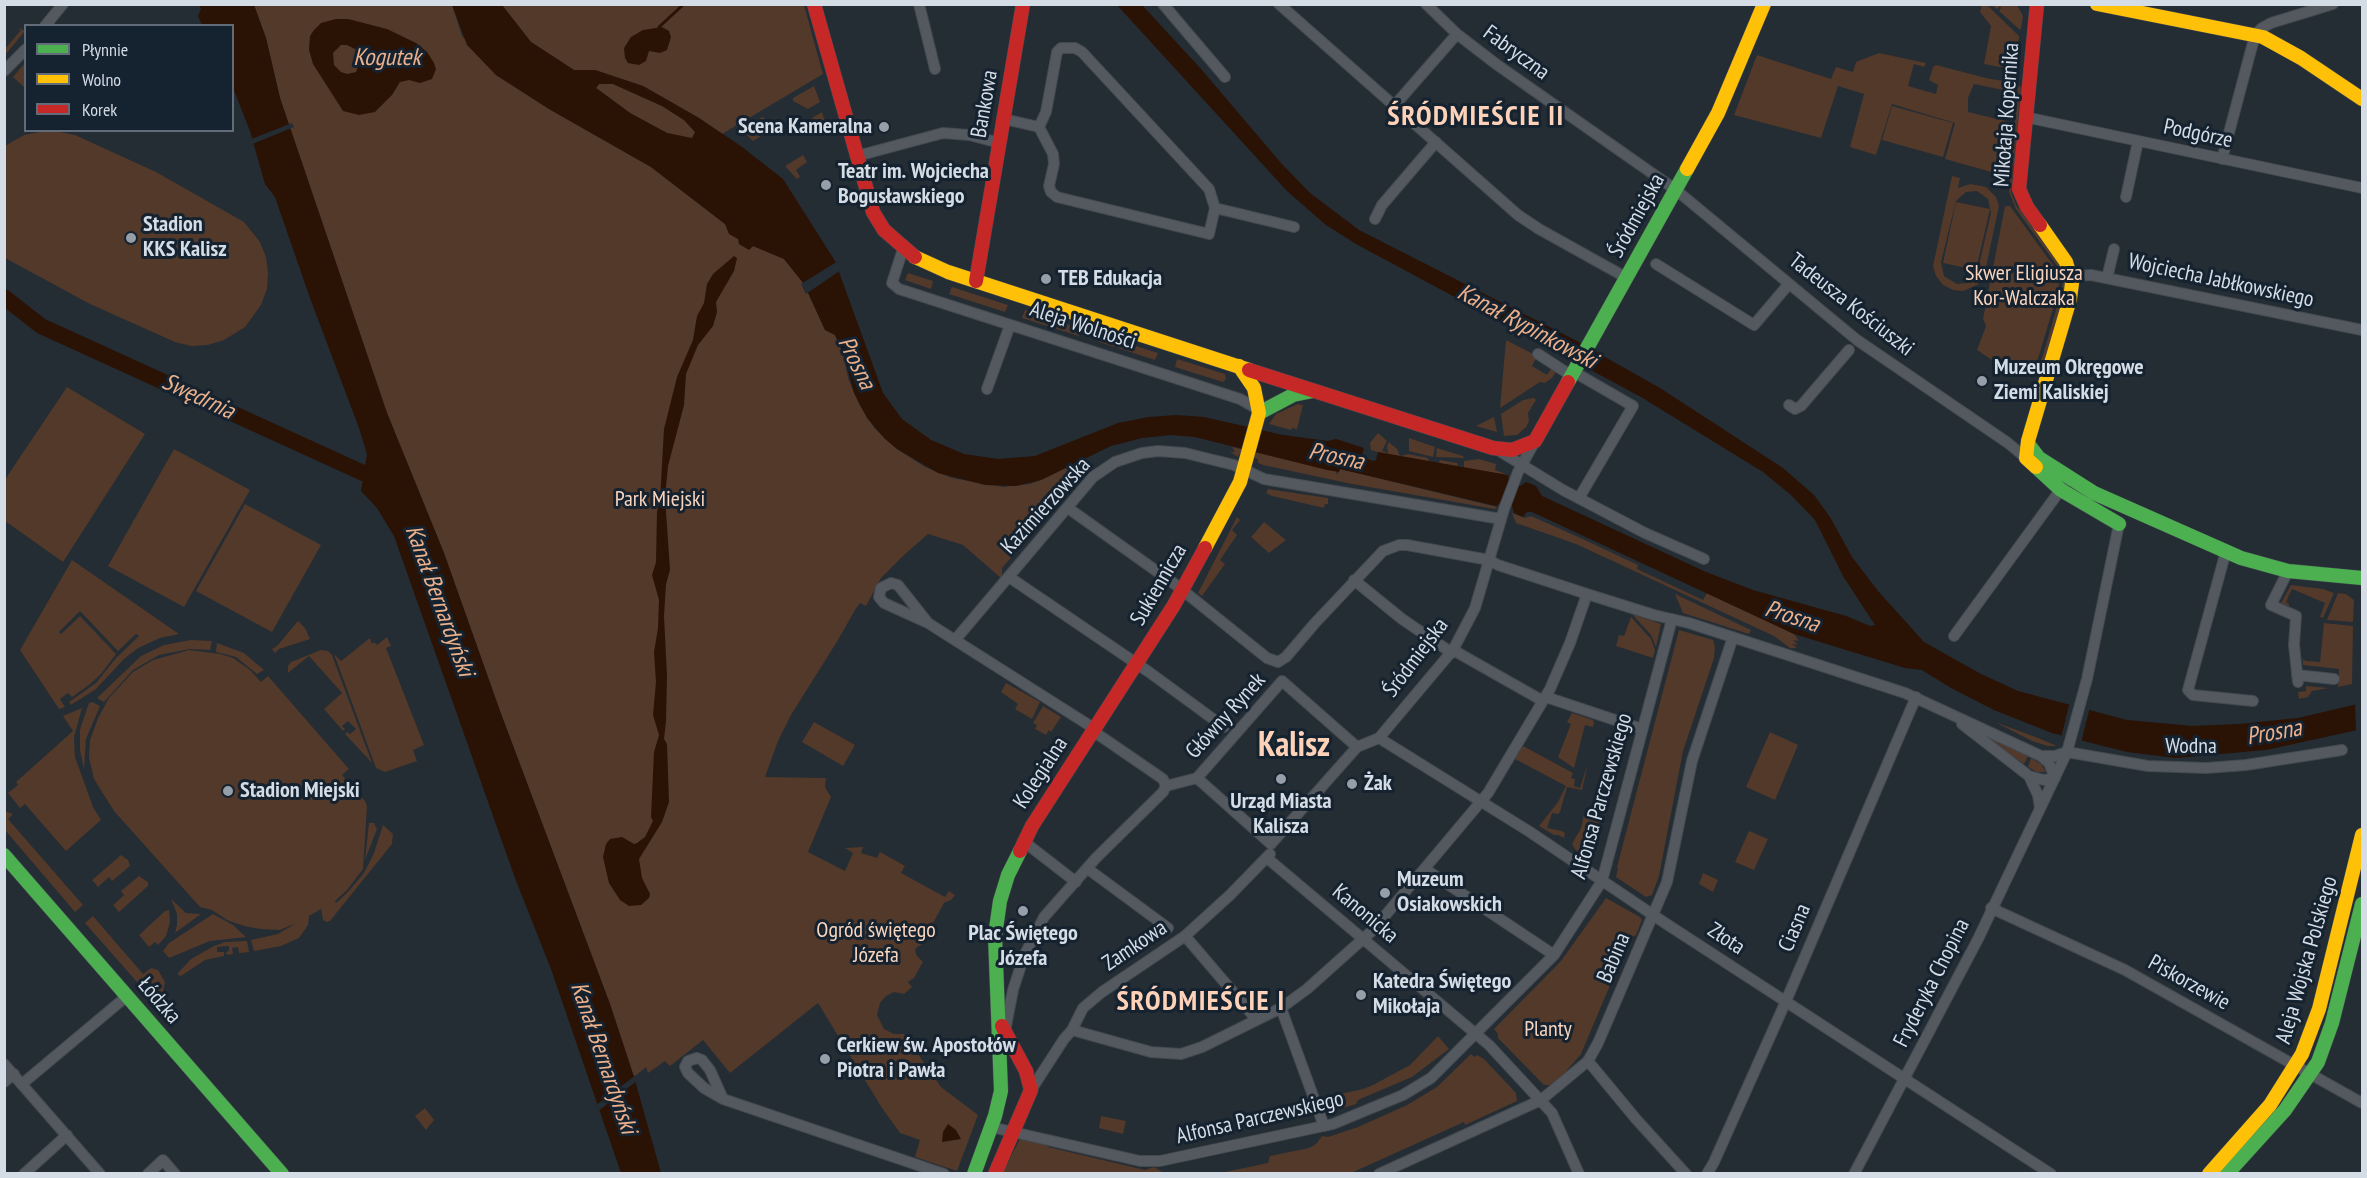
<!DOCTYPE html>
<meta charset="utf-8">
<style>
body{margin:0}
#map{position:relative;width:2367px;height:1178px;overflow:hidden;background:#242c34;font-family:"PT Sans Narrow",sans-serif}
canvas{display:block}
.frame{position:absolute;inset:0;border:6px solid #d4dce6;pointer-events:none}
.legend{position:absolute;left:24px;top:24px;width:210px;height:108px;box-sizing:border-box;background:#15222f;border:2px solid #616c78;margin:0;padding:8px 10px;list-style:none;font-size:18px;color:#d4dce6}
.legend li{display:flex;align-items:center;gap:12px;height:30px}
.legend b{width:30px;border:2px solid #616c78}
</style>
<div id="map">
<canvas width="2367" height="1178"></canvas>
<div class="frame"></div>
<ul class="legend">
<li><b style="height:8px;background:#4caf50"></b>Płynnie</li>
<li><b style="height:8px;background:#ffc107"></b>Wolno</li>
<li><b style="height:8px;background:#c62828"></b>Korek</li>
</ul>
</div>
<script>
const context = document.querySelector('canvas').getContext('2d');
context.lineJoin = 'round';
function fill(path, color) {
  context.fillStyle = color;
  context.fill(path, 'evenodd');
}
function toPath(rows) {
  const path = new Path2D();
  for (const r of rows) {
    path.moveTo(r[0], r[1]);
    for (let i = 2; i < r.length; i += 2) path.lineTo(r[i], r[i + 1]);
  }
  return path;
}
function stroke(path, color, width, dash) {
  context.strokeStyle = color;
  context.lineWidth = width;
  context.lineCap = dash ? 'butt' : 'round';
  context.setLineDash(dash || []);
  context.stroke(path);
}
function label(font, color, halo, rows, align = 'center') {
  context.font = font + ' "PT Sans Narrow",sans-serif';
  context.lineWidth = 6;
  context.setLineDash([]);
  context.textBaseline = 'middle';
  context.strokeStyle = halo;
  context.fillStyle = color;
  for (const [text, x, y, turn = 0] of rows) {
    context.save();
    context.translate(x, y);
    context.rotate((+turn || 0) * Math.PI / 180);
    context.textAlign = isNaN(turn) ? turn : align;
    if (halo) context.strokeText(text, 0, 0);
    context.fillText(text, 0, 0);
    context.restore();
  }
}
fill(toPath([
 [254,5,452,5,462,36,496,75,549,109,651,167,725,224,739,239,739,244,749,249,753,246,784,259,804,284,825,330,835,335,843,353,848,378,859,404,875,429,897,449,925,467,952,478,1003,487,1030,484,1041,480,1086,458,1089,466,1002,568,1002,579,963,545,928,534,904,555,881,578,866,606,860,603,855,610,838,640,791,715,778,741,765,777,826,778,825,787,831,797,808,852,845,871,853,853,845,848,863,847,861,853,877,858,880,852,905,866,901,873,945,897,949,891,955,895,951,900,944,903,933,923,930,922,932,925,921,945,917,947,915,951,917,956,923,962,914,978,908,982,912,987,904,994,894,992,886,996,880,1003,877,1015,884,1029,894,1034,904,1034,941,1087,978,1115,957,1171,915,1157,920,1140,900,1133,882,1108,818,1003,730,1073,703,1040,670,1066,665,1061,648,1073,646,1067,634,1077,610,1004,500,711,444,553,387,413,280,98,266,38],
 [502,5,804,5,823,74,722,134,699,118,643,86,595,70,574,70,531,42],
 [1982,5,1987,5,2019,36,2016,70,1984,64,1991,26,1980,12],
 [1992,5,2017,5,2023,16,2021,29,2019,29,1999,11,2001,8,2000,6,1997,9],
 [18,27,25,31,5,55,5,49,21,30],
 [1879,53,1926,63,1924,67,1914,64,1908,86,1936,94,1938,85,1929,80,1933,67,1936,65,1986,78,2014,83,2013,92,1974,84,1968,98,1968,112,2010,122,2009,133,2001,133,1995,173,1945,159,1955,123,1892,104,1876,155,1850,147,1864,94,1838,86,1821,138,1734,115,1757,55,1831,79,1836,67,1853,72,1856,62],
 [25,63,25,88,13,77],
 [599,84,613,84,662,106,684,120,695,132,692,139,667,133,630,113,596,88],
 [2018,84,2021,88,2011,192,2016,205,2058,262,2065,281,2064,294,2062,293,2063,279,2058,267,2016,209,2009,192],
 [814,86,820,102,808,109,793,101,793,98],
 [1892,106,1953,123,1943,157,1882,140],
 [822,112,827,128,813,136,812,118],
 [762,117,764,118,763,135,753,141,741,130],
 [50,130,75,135,156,172,244,222,260,242,266,257,268,273,267,289,261,305,245,327,224,340,208,345,191,346,175,342,90,304,5,258,5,146,24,135],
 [803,155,807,162,796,170,800,177,797,179,785,166],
 [1952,176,1960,178,1958,188,1970,184,1986,187,1996,197,1999,206,1984,277,1977,285,1963,291,1953,290,1943,285,1936,276,1933,266],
 [1977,191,1988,199,1991,213,1977,274,1967,283,1957,284,1944,276,1941,262,1956,201,1966,192],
 [1956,202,1990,209,1976,270,1943,263],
 [2005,206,2010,206,2053,265,2059,281,2058,292,2034,372,2013,374,1977,350,1986,326,1983,319],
 [908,273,933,281,931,289,905,280],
 [952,287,1008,305,1005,312,949,294],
 [2059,300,2062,300,2040,375,2037,375],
 [1025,310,1082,329,1079,336,1022,318],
 [1101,335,1158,353,1155,360,1099,342],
 [1506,340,1537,356,1532,366,1547,375,1551,369,1555,370,1556,372,1552,378,1545,383,1540,382,1500,408],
 [1177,359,1225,374,1226,379,1223,382,1175,367],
 [67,387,145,434,63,562,5,521,4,481],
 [1534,398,1536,400,1528,413,1529,421,1526,427,1517,435,1504,436,1501,414,1523,400],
 [1298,404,1303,405,1297,429,1292,428,1291,430,1269,424,1276,414],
 [1494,417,1497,432,1476,426],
 [1378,433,1387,441,1382,451,1388,453,1387,446,1389,442,1397,449,1400,456,1408,454,1428,458,1429,461,1439,463,1440,460,1457,463,1458,466,1464,467,1464,461,1479,459,1496,464,1495,470,1508,475,1464,469,1378,452,1371,450,1370,443],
 [1409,438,1435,447,1433,457,1409,451],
 [1232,447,1336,471,1337,475,1340,469,1497,507,1495,509,1352,484,1263,465,1258,463,1258,459,1239,454,1238,457,1230,452,1235,452],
 [1437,448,1463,456,1464,458,1436,457],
 [174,449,250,490,184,607,108,566],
 [1268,489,1328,498,1328,504,1325,504,1324,508,1272,496,1266,493],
 [245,504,321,545,272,632,196,591],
 [1512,513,1525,518,1531,516,1585,540,1638,565,1637,569,1703,600,1707,593,1794,634,1799,641,1793,640,1798,645,1792,644,1797,648,1790,648,1774,636,1576,544,1516,523],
 [1237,517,1240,520,1232,530,1237,535,1220,560,1225,564,1202,596,1198,593],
 [1264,522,1286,540,1269,553,1251,537],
 [72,560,179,634,160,638,138,648,124,659,96,689,71,705,69,702,96,683,116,658,139,636,136,634,118,651,80,611,59,632,61,634,80,616,116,654,101,674,89,685,72,697,68,693,60,699,65,707,59,709,20,650],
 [2291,585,2323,589,2334,593,2323,618,2320,617,2325,603,2292,589,2286,602,2289,604,2289,606,2281,603],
 [2338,593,2346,594,2354,600,2353,622,2327,620],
 [1675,594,1751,630,1749,634,1683,613],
 [1632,614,1661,624,1656,647,1651,635],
 [1631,617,1651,639,1655,650,1653,658,1616,646,1619,635,1624,636],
 [298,621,305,628,310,639,279,649,275,653,272,649,277,646],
 [2324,623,2353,626,2352,684,2338,687,2339,669,2303,665,2303,659,2306,661,2320,662],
 [1679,630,1713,640,1715,647,1714,658,1683,751,1659,876,1652,895,1646,897,1616,877,1618,868,1617,867],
 [387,637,391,646,386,648,424,745,413,750,417,761,385,772,376,768,334,654,341,661,370,638,372,644,374,642,377,645],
 [191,640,212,641,210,650,190,649,159,655,133,670,104,702,97,698,141,656,164,645],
 [217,643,244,653,264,670,257,674,236,657,216,652],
 [189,650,220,654,233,658,250,670,261,682,268,676,349,769,342,775,365,801,367,806,363,869,347,890,335,901,336,903,347,893,364,873,374,853,383,825,393,834,392,844,330,921,327,922,323,920,321,909,309,916,308,925,299,938,281,946,254,951,251,940,278,934,296,923,280,930,260,929,244,926,227,920,212,910,200,907,114,811,94,779,89,758,90,740,98,718,109,698,133,672,153,660],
 [321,650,328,651,332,655,372,763,345,734,347,732,350,734,356,729,348,721,342,726,345,729,343,731,324,709,342,693,309,656,288,673,288,666,291,662],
 [1006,683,1040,702,1032,719,1015,709,1018,704,1001,692],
 [2306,686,2329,688,2312,691,2308,697,2299,699,2298,692,2306,691],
 [92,702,100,706,86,739,84,769,80,750,80,729,89,703],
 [1043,706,1061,717,1051,732,1049,730,1046,735,1035,729,1037,725,1033,723],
 [82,708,74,737,75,757,93,807,101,820,66,851,25,804,20,808,8,793,18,785,16,782,73,731,63,716],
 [1572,713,1593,720,1594,723,1593,727,1585,725,1574,768,1558,757,1571,724,1567,722],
 [814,722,855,745,843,766,802,742],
 [1995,722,2038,738,2057,746,2048,746,2032,741],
 [1975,728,2028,756,2024,764,1974,729],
 [1770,732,1798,745,1775,800,1746,787],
 [1523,746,1573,773,1571,778,1575,779,1574,786,1580,788,1588,763,1582,790,1567,787,1560,812,1558,814,1552,813,1547,828,1562,831,1565,833,1564,838,1558,835,1554,835,1539,826,1558,802,1566,786,1515,759],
 [2031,758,2041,764,2046,772,2037,772,2028,767],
 [4,811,13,814,8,819,83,905,75,912,5,830],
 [1584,814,1603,819,1600,823,1594,823,1591,831,1592,842,1589,845,1587,853,1582,855,1575,849,1572,844,1581,828],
 [369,823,374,823,377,829,365,860],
 [1749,831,1768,839,1754,870,1735,862],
 [121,855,128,860,130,866,112,881,109,877,98,887,92,880],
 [1703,873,1718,880,1713,892,1699,884],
 [139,876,148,882,148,886,119,912,113,905,124,895,121,891],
 [1606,898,1640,917,1642,920,1636,935,1630,938,1581,1054,1562,1076,1550,1085,1544,1085,1498,1038,1498,1034,1494,1029,1561,961],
 [171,899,186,913,201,914,175,933,177,925,177,914],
 [169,910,170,922,166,936,158,945,155,942,149,947,139,935,165,911],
 [213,914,233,925,246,937,210,941,169,958,163,951,169,943],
 [93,916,143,974,151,968,158,970,165,982,163,992,151,998,85,923],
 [247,941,249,952,239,953,238,947,232,948,233,954,227,955,226,952,229,951,229,946,217,947,217,952,224,952,224,956,205,960,181,976,177,974,191,959,214,946,225,942],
 [1438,1036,1449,1049,1412,1077,1358,1100,1356,1104,1334,1111,1325,1111,1321,1098,1363,1089,1373,1085,1410,1065],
 [1471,1054,1474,1057,1477,1055,1484,1059,1516,1093,1517,1101,1465,1125,1464,1122,1351,1173,1220,1173,1268,1163,1270,1156,1309,1148,1316,1144,1322,1136,1328,1137,1358,1127,1407,1105,1437,1087],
 [425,1108,434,1120,426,1130,415,1116],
 [1101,1116,1126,1121,1123,1134,1099,1128],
 [1021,1137,1045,1143,1048,1147,1145,1170,1154,1167,1164,1173,1002,1174]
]), '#52392a');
fill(toPath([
 [199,5,254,5,266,38,280,98,387,413,444,553,500,711,610,1004,634,1077,661,1173,621,1173,551,969,515,878,394,536,377,508,361,491,367,454,359,428,310,298,275,197,265,184,250,131,233,88,232,26,202,25,198,16,201,9],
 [452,5,502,5,531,42,574,70,595,70,643,86,699,118,742,147,783,179,835,261,883,393,902,419,931,440,964,454,998,459,1035,456,1118,423,1149,417,1177,415,1204,417,1283,435,1328,441,1336,439,1364,448,1362,455,1351,453,1373,461,1376,460,1378,452,1508,475,1509,482,1521,486,1526,482,1536,486,1542,496,1706,572,1753,590,1846,616,1870,626,1875,625,1843,576,1815,520,1791,495,1763,472,1641,397,1356,244,1326,225,1287,191,1117,5,1142,5,1201,69,1281,163,1310,193,1359,230,1573,339,1660,388,1783,468,1814,495,1830,517,1852,557,1878,591,1924,642,1981,674,2018,691,2127,720,2192,726,2239,724,2298,718,2362,703,2362,729,2266,750,2176,758,2127,752,2052,733,1994,710,1951,688,1922,670,1905,668,1794,634,1532,512,1527,512,1523,517,1514,513,1512,506,1501,502,1496,506,1340,469,1339,472,1327,470,1195,437,1171,435,1142,438,1111,446,1041,480,1016,486,985,485,938,473,897,449,885,439,867,418,854,393,843,353,835,335,825,330,804,284,784,259,753,246,749,250,739,244,738,239,729,234,725,224,651,167,549,109,496,75,467,45],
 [599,84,613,84,662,106,684,120,695,132,692,138,667,133,630,113,596,88],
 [336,19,348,19,387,29,416,43,427,52,434,63,436,69,432,79,420,83,409,80,400,82,392,95,375,112,359,115,343,111,313,64,309,50,310,36,314,30,321,23],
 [341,45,347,45,357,50,360,55,360,62,356,72,347,74,341,72,334,65,333,53],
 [662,27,669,31,671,37,667,50,660,53,649,51,646,61,639,65,628,63,625,58,624,48,631,37,643,30],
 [734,256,737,258,734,271,716,302,717,312,713,326,698,345,686,374,684,405,668,466,665,497,670,570,666,584,664,616,667,676,666,721,664,739,667,744,669,802,662,822,639,859,642,878,650,894,649,898,641,905,629,906,620,900,609,883,603,857,606,844,610,839,622,837,634,844,637,843,645,837,653,821,651,817,654,752,659,735,653,715,656,682,654,652,658,628,659,600,652,575,656,562,657,512,660,500,664,429,677,377,693,340,697,316,704,303,707,284,713,274],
 [948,1124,956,1130,961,1139,942,1142,943,1132]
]), '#2a1205');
fill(toPath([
 [292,123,294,127,250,145,249,140],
 [838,261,841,270,806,294,801,284],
 [2362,700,2362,732,2356,733,2355,701],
 [2070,701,2090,707,2081,743,2061,738],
 [636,1075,638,1080,597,1112,595,1106]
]), '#242c34');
stroke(toPath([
 [659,27,684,4]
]), '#2a1205', 3);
stroke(toPath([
 [4,297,41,326,383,482]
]), '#2a1205', 16);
const street = toPath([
 [919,4,935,69],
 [1163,4,1225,77],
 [1279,4,1518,215,1539,229,1627,278],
 [1426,4,1457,34,1496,64,1676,190,1857,340,2008,443,2026,458],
 [45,26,63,4],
 [4,71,26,49],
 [1394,106,1457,34],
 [2025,117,2362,188],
 [1004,119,1039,127,1053,154,1054,164,1049,186,1051,192,1057,197,1209,234,1215,208,1209,189,1082,52,1075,48,1061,48,1057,52,1046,112,1039,127],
 [857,156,943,133,969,135,1000,143],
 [2222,159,2255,35,2262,28,2271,23,2333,4],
 [2126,197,2138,141],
 [1215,208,1294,227],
 [1375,219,1382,205,1436,142],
 [903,249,892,283,899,289,1240,399,1254,407,1259,413],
 [1656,264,1754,325,1788,285],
 [2071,276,2091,275,2362,330],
 [2107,278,2114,249],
 [1538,354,1572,376],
 [1574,372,1633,406,1579,498],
 [987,389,1010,325],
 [1789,405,1795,409,1801,406,1849,350],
 [1501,452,1563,490,1645,533,1704,559],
 [1068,508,1176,585,1267,658,1278,662],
 [2226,551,2188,690,2193,695,2253,701],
 [2288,571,2271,605,2296,616,2294,645,2298,682],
 [1009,577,1149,672,1224,727],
 [1354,580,1402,619,1452,653],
 [928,623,898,585,891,583,881,588,879,597,884,603,928,623,1095,729],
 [1954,636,2064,485],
 [955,640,1093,477,1115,462,1142,453,1158,451,1185,453,1234,465,1264,479,1501,519],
 [1453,650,1543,701],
 [1278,662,1286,657,1315,623,1383,551,1399,545,1407,545,1489,560,1498,565,1587,594,1654,615,1689,623,1905,693,2041,756,2049,763,2055,778],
 [2297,675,2334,679],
 [1282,681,1357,747],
 [1546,697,1642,729],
 [1962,724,2029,776,2044,780,2055,778],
 [1093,731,1163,779,1166,786],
 [1379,738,1530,832,1665,923,2051,1174],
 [2041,756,2055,756,2067,752,2148,766,2206,768,2246,765,2342,750],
 [2029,776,2038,795,2040,808],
 [1197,778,1271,844],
 [1166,786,1197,778,1282,681],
 [1023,841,1076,882],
 [1271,844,1357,747,1379,738,1453,650,1475,608,1504,509,1518,472,1535,441],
 [1267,858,1489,1045,1552,1113,1579,1174],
 [1088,869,1168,928],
 [1425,869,1554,955],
 [1991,908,2125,970,2362,1103],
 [1185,936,1257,1020],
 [1281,1008,1324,1126],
 [1072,1030,1151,1052,1181,1054,1202,1047,1281,1008,1307,989,1373,930,1488,793,1550,689,1570,643,1587,594],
 [1005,1031,1013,990,1024,956,1044,917,1096,858,1163,792,1166,786],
 [1588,1061,1636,1119,1686,1174],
 [4,1064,100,1174],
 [4,1082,14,1074],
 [22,1084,127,996],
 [1031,1090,1064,1039,1072,1030,1083,1008,1102,992,1185,936,1230,895,1270,854],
 [723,1099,710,1070,702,1060,697,1058,688,1061,685,1067,688,1073,704,1088,723,1099,944,1174],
 [991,1127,1140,1161,1160,1161,1333,1124,1403,1095,1431,1078,1554,955,1602,881,1672,619],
 [24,1174,67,1135],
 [148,1174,163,1160,175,1174],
 [1379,1174,1541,1100,1588,1061,1598,1043,1667,882,1692,761,1733,637],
 [1707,1174,1714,1162,1786,1001,1916,697],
 [1854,1174,1978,939,2067,752,2087,679,2119,524]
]);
const fast = toPath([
 [1568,382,1687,169],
 [1259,413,1293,395,1313,391],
 [2029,445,2039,458,2094,493,2241,558,2288,571,2362,578],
 [2036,467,2061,490,2119,524],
 [4,855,282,1174],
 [974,1174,995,1116,1001,1091,995,936,1000,901,1008,875,1020,851],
 [2227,1174,2285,1110,2318,1062,2332,1023,2362,904]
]);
const slow = toPath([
 [2097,4,2263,37,2301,58,2362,99],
 [1687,169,1718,113,1764,4],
 [915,257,948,272,1249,370],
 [2036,467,2026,458,2028,441,2070,299,2072,283,2066,262,2040,225],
 [1205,548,1240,482,1259,413,1254,388,1239,366],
 [2209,1174,2270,1105,2302,1054,2319,1009,2362,835]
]);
const jam = toPath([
 [814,4,873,212,884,230,915,257],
 [2037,4,2019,189,2027,207,2040,225],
 [976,281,1023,4],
 [1249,370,1493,448,1512,450,1535,441,1568,382],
 [1020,851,1032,826,1174,605,1205,548],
 [995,1174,1031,1090,1026,1071,1002,1026]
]);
stroke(street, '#42494f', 12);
stroke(fast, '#42494f', 15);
stroke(slow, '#42494f', 15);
stroke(jam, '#42494f', 15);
stroke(street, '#545960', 10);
stroke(fast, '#4caf50', 14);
stroke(slow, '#ffc107', 14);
stroke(jam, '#c62828', 14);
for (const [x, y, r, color] of [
 [884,127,6,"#969ea8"],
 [826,185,6,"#969ea8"],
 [131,238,6,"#969ea8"],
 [1046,279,6,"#969ea8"],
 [1982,381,6,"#969ea8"],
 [1281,779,6,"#969ea8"],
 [1352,784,6,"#969ea8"],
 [228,791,6,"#969ea8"],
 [1385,893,6,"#969ea8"],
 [1023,911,6,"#969ea8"],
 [1361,995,6,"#969ea8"],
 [825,1059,6,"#969ea8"]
]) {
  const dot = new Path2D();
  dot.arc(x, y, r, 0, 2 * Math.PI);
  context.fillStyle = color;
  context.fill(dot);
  stroke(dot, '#15222f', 2);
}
label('22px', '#d4dce6', '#15222f', [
 ["Fabryczna",1516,53,36],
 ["Bankowa",985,104,-80],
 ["Mikołaja Kopernika",2007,115,-86],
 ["Podgórze",2198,134,12],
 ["Śródmiejska",1637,216,-61],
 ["Wojciecha Jabłkowskiego",2221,281,12],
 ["Tadeusza Kościuszki",1851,305,38],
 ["Aleja Wolności",1083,326,18],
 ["Kazimierzowska",1046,506,-48],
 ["Sukiennicza",1159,585,-60],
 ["Śródmiejska",1416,658,-53],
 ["Główny Rynek",1226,716,-48],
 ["Wodna",2191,747],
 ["Kolegialna",1041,773,-57],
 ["Alfonsa Parczewskiego",1602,796,-74],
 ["Kanonicka",1365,914,40],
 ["Ciasna",1795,928,-67],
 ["Złota",1726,939,33],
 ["Zamkowa",1135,946,-34],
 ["Babina",1614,958,-67],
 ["Aleja Wojska Polskiego",2307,960,-74],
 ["Fryderyka Chopina",1932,983,-63],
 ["Piskorzewie",2189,983,29],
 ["Łódzka",159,1001,49],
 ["Alfonsa Parczewskiego",1260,1118,-13]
]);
label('bold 22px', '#d4dce6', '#15222f', [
 ["Scena Kameralna",872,127,"right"],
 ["Teatr im. Wojciecha",838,172],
 ["Bogusławskiego",838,197],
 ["Stadion",143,225],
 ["KKS Kalisz",143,250],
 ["TEB Edukacja",1058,279],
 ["Muzeum Okręgowe",1994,368],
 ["Ziemi Kaliskiej",1994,393],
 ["Żak",1364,784],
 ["Stadion Miejski",240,791],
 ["Urząd Miasta",1281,802,"center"],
 ["Kalisza",1281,827,"center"],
 ["Muzeum",1397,880],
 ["Osiakowskich",1397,905],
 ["Plac Świętego",1023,934,"center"],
 ["Józefa",1023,959,"center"],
 ["Katedra Świętego",1373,982],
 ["Mikołaja",1373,1007],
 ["Cerkiew św. Apostołów",837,1046],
 ["Piotra i Pawła",837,1071]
], 'left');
label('22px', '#fad5be', '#15222f', [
 ["Skwer Eligiusza",2024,274],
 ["Kor-Walczaka",2024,299],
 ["Park Miejski",660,500],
 ["Ogród świętego",876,931],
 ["Józefa",876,956],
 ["Planty",1548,1030]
]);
label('italic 24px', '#ecb08b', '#15222f', [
 ["Kogutek",387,58],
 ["Kanał Rypinkowski",1527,327,28],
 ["Prosna",856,363,64],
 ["Swędrnia",198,397,25],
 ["Prosna",1336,457,12],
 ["Kanał Bernardyński",439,601,70],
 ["Prosna",1792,617,18],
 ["Prosna",2274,733,-10],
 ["Kanał Bernardyński",603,1058,71]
]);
context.letterSpacing = '1.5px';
label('bold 28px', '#fdd2b8', '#15222f', [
 ["ŚRÓDMIEŚCIE II",1476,117],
 ["ŚRÓDMIEŚCIE I",1201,1002]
]);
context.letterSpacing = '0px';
label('bold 34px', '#fdd2b8', '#15222f', [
 ["Kalisz",1294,746]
]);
</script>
